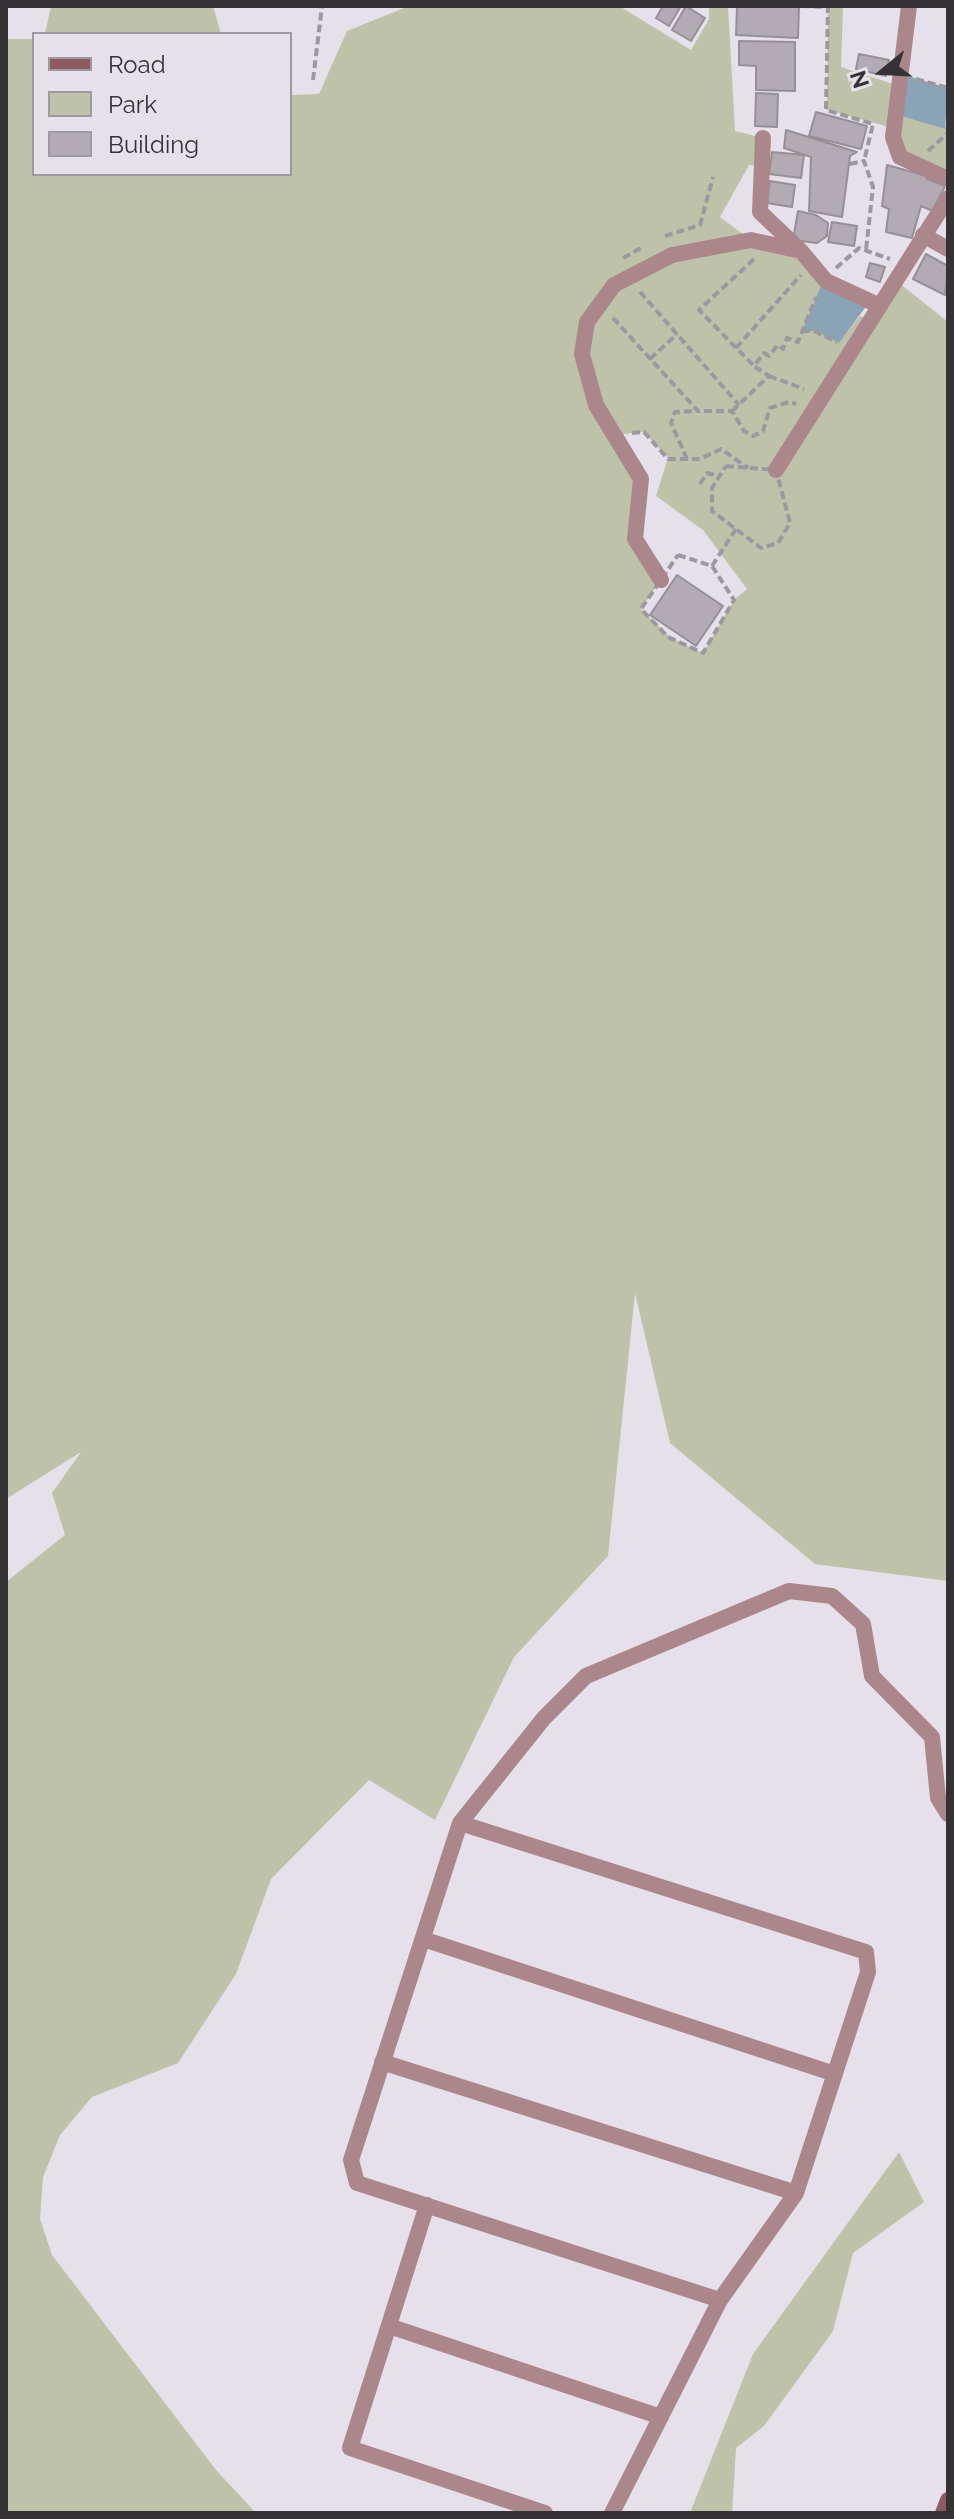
<!DOCTYPE html>
<style>
body{margin:0}
#map{position:relative;width:954px;height:2519px;overflow:hidden;background:#e6e0ea;font-family:Raleway,sans-serif}
canvas{display:block}
.frame{position:absolute;inset:0;border:8px solid #343235;pointer-events:none}
.legend{position:absolute;left:32px;top:32px;width:260px;height:144px;box-sizing:border-box;background:#e6e0ea;border:2px solid #9f9aa2;margin:0;padding:10px 14px;list-style:none;font-size:24px;color:#343235}
.legend li{display:flex;align-items:center;gap:16px;height:40px}
.legend b{width:40px;border:2px solid #9f9aa2}
.north{position:absolute;left:842px;top:32px;width:80px;height:80px;-webkit-text-stroke:6px #e6e0ea;paint-order:stroke;rotate:252deg;font-size:22px;font-weight:700;line-height:32px;text-align:center;color:#343235}
.north::after{content:'';display:block;margin:auto;width:28px;height:36px;background:#343235;clip-path:polygon(50% 0,100% 100%,50% 72%,0 100%)}
</style>
<div id="map">
<canvas width="954" height="2519"></canvas>
<div class="frame"></div>
<ul class="legend">
<li><b style="height:10px;background:#8d5a62"></b>Road</li>
<li><b style="height:22px;background:#bdc2a8"></b>Park</li>
<li><b style="height:22px;background:#b3abb3"></b>Building</li>
</ul>
<div class="north">N</div>
</div>
<script>
const context = document.querySelector('canvas').getContext('2d');
context.lineJoin = 'round';
function fill(path, color) {
  context.fillStyle = color;
  context.fill(path, 'evenodd');
}
function toPath(rows) {
  const path = new Path2D();
  for (const r of rows) {
    path.moveTo(r[0], r[1]);
    for (let i = 2; i < r.length; i += 2) path.lineTo(r[i], r[i + 1]);
  }
  return path;
}
function stroke(path, color, width, dash) {
  context.strokeStyle = color;
  context.lineWidth = width;
  context.lineCap = dash ? 'butt' : 'round';
  context.setLineDash(dash || []);
  context.stroke(path);
}
fill(toPath([
 [51,6,213,6,221,34,45,34],
 [409,6,619,6,691,50,709,19,709,6,728,6,735,131,763,138,762,166,749,165,720,217,751,240,801,251,824,279,803,331,814,331,839,342,860,316,870,319,894,279,948,322,948,1581,815,1564,670,1443,635,1293,608,1556,514,1657,435,1820,369,1780,271,1879,236,1974,178,2063,92,2097,60,2135,43,2177,40,2219,52,2255,216,2470,256,2513,6,2513,6,1582,65,1535,52,1493,81,1452,6,1499,6,39,34,39,34,174,290,174,290,95,319,94,347,31],
 [644,432,668,458,656,496,703,530,747,589,734,600,703,653,671,638,641,609,661,580,635,539,641,479,615,435],
 [828,7,843,8,841,67,899,86,944,129,948,119,948,179,900,157,893,128,827,110],
 [899,2152,924,2202,853,2253,833,2331,764,2426,736,2448,732,2513,690,2513,753,2354]
]), '#bdc2a8');
fill(toPath([
 [901,74,948,88,945,129,895,114],
 [824,279,870,301,839,343,815,331,802,331]
]), '#8aa4b7');
const building = toPath([
 [663,6,681,6,669,26,656,18,663,6],
 [686,6,705,18,691,41,672,30,686,6],
 [737,6,799,6,798,38,736,35,737,6],
 [739,41,795,42,795,91,756,90,756,66,739,65,739,41],
 [859,54,889,60,886,76,856,69,859,54],
 [756,93,778,94,777,127,755,126,756,93],
 [816,112,867,126,861,149,809,136,816,112],
 [786,130,857,152,850,156,842,217,809,211,811,157,784,148,786,130],
 [772,152,804,155,801,178,769,174,772,152],
 [887,165,927,176,927,179,945,186,933,211,921,206,912,238,886,232,889,209,882,206,887,165],
 [770,181,795,185,792,207,767,203,770,181],
 [798,211,816,215,828,223,827,236,817,243,793,240,798,211],
 [832,222,857,226,854,246,828,242,832,222],
 [926,254,948,266,945,295,913,279,926,254],
 [870,263,885,267,880,282,866,277,870,263],
 [677,575,723,606,696,646,650,615,677,575]
]);
fill(building, '#b3abb3');
stroke(building, '#968f96', 2);
stroke(toPath([
 [802,6,828,7,826,110,873,124,864,161],
 [916,79,948,88],
 [313,80,322,6],
 [928,151,948,133],
 [850,164,864,161,873,187,866,250],
 [665,236,700,225,713,177],
 [623,258,643,247],
 [754,259,699,310,754,366],
 [836,268,859,248,890,259],
 [640,292,739,405],
 [613,318,698,411,732,411,744,431,753,436,763,431,770,408,789,402,796,404],
 [802,331,814,331,837,342],
 [736,348,801,275],
 [650,359,677,334],
 [769,376,804,389],
 [732,411,769,376,754,366,764,353,769,356,778,345,783,349,787,338,798,342,816,297],
 [632,433,644,432,668,459,700,459,721,449,748,468],
 [687,459,671,423,675,412,697,411],
 [726,466,776,470,790,523,778,543,761,548,712,511,712,488,726,466],
 [700,484,707,473,719,476],
 [678,555,712,566,734,600,703,653,668,637,641,609,678,555],
 [712,566,736,529]
]), '#9d989f', 4, [8, 4]);
stroke(toPath([
 [909,6,893,137,900,157,948,179],
 [763,138,760,212,800,250],
 [923,235,948,249],
 [776,470,948,198],
 [661,580,635,539,641,479,596,405,582,354,587,322,614,285,672,255,751,240,801,251,826,281,878,305],
 [460,1823,866,1952,868,1972,796,2193,720,2300,612,2513],
 [423,1939,835,2074],
 [382,2062,796,2193],
 [427,2205,350,2448,545,2513],
 [720,2300,357,2183,351,2160,460,1823,544,1718,586,1676,789,1591,832,1596,863,1624,872,1676,932,1737,938,1798,948,1814],
 [389,2326,661,2417]
]), '#ab878b', 16);
stroke(toPath([
 [943,2513,948,2500]
]), '#8d5a62', 16);
</script>
